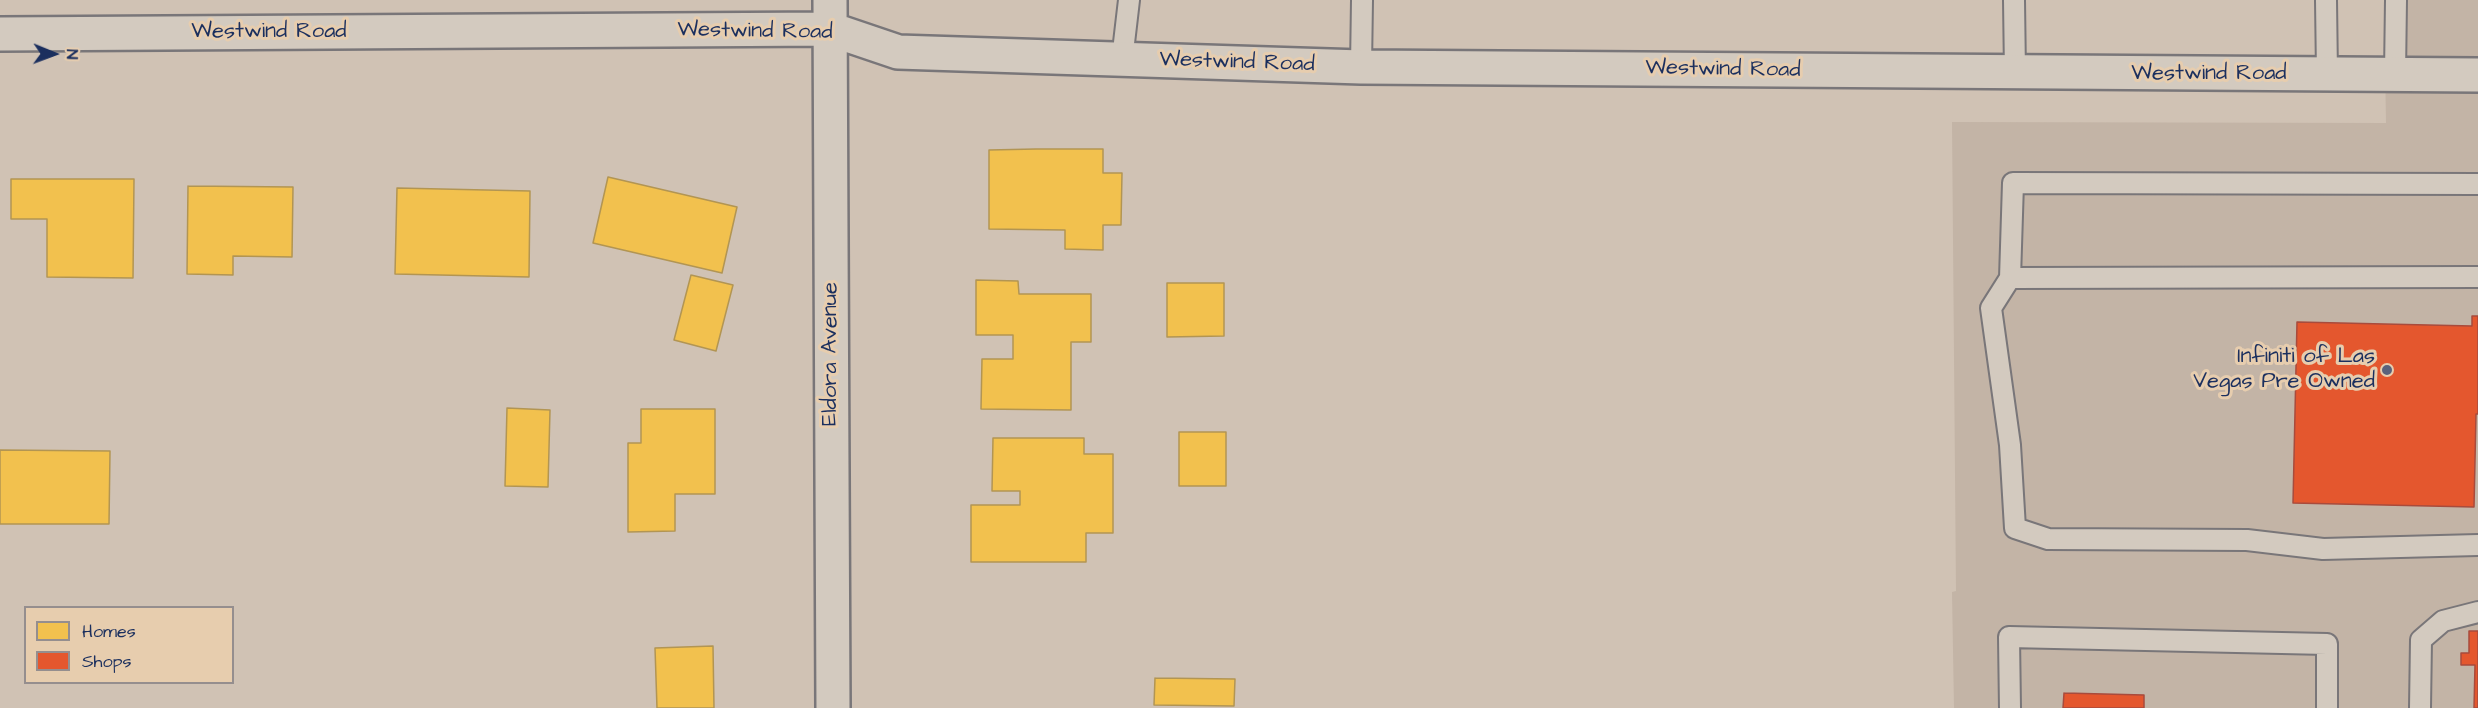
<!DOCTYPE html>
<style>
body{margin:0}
#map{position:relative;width:2478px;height:708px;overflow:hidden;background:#d0c2b4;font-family:"Architects Daughter",sans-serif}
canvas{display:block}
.legend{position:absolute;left:24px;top:606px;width:210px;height:78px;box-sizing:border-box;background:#e7cdae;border:2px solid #958e8e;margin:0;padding:8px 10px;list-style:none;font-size:18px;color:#1b2f5e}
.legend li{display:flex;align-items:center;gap:12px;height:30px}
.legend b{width:30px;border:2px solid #958e8e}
.north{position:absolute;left:24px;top:24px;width:60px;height:60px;-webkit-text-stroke:4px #e7cdae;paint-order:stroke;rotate:91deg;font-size:16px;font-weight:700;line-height:24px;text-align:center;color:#1b2f5e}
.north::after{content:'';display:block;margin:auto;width:21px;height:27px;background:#1b2f5e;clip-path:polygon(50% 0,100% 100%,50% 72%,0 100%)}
</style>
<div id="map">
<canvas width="2478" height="708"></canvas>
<ul class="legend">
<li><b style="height:16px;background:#f2c14e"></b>Homes</li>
<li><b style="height:16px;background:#e4572e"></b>Shops</li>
</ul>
<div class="north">N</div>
</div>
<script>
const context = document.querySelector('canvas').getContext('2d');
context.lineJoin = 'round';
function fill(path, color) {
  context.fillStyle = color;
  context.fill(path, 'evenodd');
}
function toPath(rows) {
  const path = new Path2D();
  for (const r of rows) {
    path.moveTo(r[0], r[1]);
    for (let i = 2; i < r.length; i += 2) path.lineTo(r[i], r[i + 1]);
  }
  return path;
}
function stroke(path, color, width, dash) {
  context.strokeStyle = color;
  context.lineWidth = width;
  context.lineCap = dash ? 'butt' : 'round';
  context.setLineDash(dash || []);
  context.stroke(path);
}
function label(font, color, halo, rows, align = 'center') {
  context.font = font + ' "Architects Daughter",sans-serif';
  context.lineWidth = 6;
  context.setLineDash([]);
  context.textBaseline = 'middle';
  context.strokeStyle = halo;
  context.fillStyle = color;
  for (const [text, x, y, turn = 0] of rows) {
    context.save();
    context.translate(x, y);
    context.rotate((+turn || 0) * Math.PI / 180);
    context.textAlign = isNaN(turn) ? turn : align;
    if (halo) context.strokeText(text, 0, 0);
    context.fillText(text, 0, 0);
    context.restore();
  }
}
fill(toPath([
 [2384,0,2478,0,2478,708,1954,708,1952,592,1956,591,1952,122,2386,123]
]), '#c3b4a6');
const homes = toPath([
 [1036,149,1103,149,1103,173,1122,173,1121,225,1103,225,1103,250,1065,249,1065,230,989,229,989,150,1036,149],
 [608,177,737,207,722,273,593,243,608,177],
 [11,179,134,179,133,278,47,277,47,219,11,219,11,179],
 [188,186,293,187,292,257,233,256,233,275,187,274,188,186],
 [397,188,530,191,529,277,395,274,397,188],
 [691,275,733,285,716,351,674,340,691,275],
 [976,280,1018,281,1019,294,1091,294,1091,342,1071,342,1071,410,981,409,982,359,1013,359,1013,335,976,335,976,280],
 [1167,283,1224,283,1224,336,1167,337,1167,283],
 [507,408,550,410,548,487,505,486,507,408],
 [641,409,715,409,715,494,675,494,675,531,628,532,628,443,641,443,641,409],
 [1179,432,1226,432,1226,486,1179,486,1179,432],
 [993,438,1084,438,1084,454,1113,454,1113,533,1086,533,1086,562,971,562,971,505,1020,505,1020,491,992,491,993,438],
 [0,450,110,451,109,524,0,524,0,450],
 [713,646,714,708,657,708,655,648,713,646],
 [1155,678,1235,679,1234,706,1154,705,1155,678]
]);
fill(homes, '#f2c14e');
stroke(homes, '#b29553', 1.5);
const shops = toPath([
 [2472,316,2478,316,2478,414,2476,414,2474,507,2293,503,2297,322,2472,326,2472,316],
 [2469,631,2478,631,2478,708,2474,708,2475,665,2461,665,2461,653,2469,653,2469,631],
 [2064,693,2144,695,2144,708,2063,708,2064,693]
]);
fill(shops, '#e4572e');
stroke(shops, '#a84b3c', 1.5);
const lane = toPath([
 [2014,0,2015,73],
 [2326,0,2327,74],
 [1122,60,1129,0],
 [1361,67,1362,0],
 [2395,74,2396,0],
 [2478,184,2013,183,2010,278,2478,277],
 [2010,278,1991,308,2010,445,2015,528,2048,539,2247,540,2323,549,2478,545],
 [2010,708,2009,637,2327,644,2327,708],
 [2420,708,2421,640,2443,621,2478,612]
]);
const street = toPath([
 [830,0,833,708],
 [0,34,830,29,898,52,1361,67,2478,75]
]);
stroke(lane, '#797679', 24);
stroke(street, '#797679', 38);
stroke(lane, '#d3cabf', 20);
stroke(street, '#d3cabf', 33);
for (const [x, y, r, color] of [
 [2387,370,6,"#5a627c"]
]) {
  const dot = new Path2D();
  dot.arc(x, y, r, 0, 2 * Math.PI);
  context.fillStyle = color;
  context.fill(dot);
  stroke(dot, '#e7cdae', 2);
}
label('22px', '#1b2f5e', '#e7cdae', [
 ["Westwind Road",269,32],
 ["Westwind Road",755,32,1],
 ["Westwind Road",1237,63,2],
 ["Westwind Road",1723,70,1],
 ["Westwind Road",2209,74],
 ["Eldora Avenue",831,354,-90]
]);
label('22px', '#1b2f5e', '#e7cdae', [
 ["Infiniti of Las",2375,357],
 ["Vegas Pre Owned",2375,382]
], 'right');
</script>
